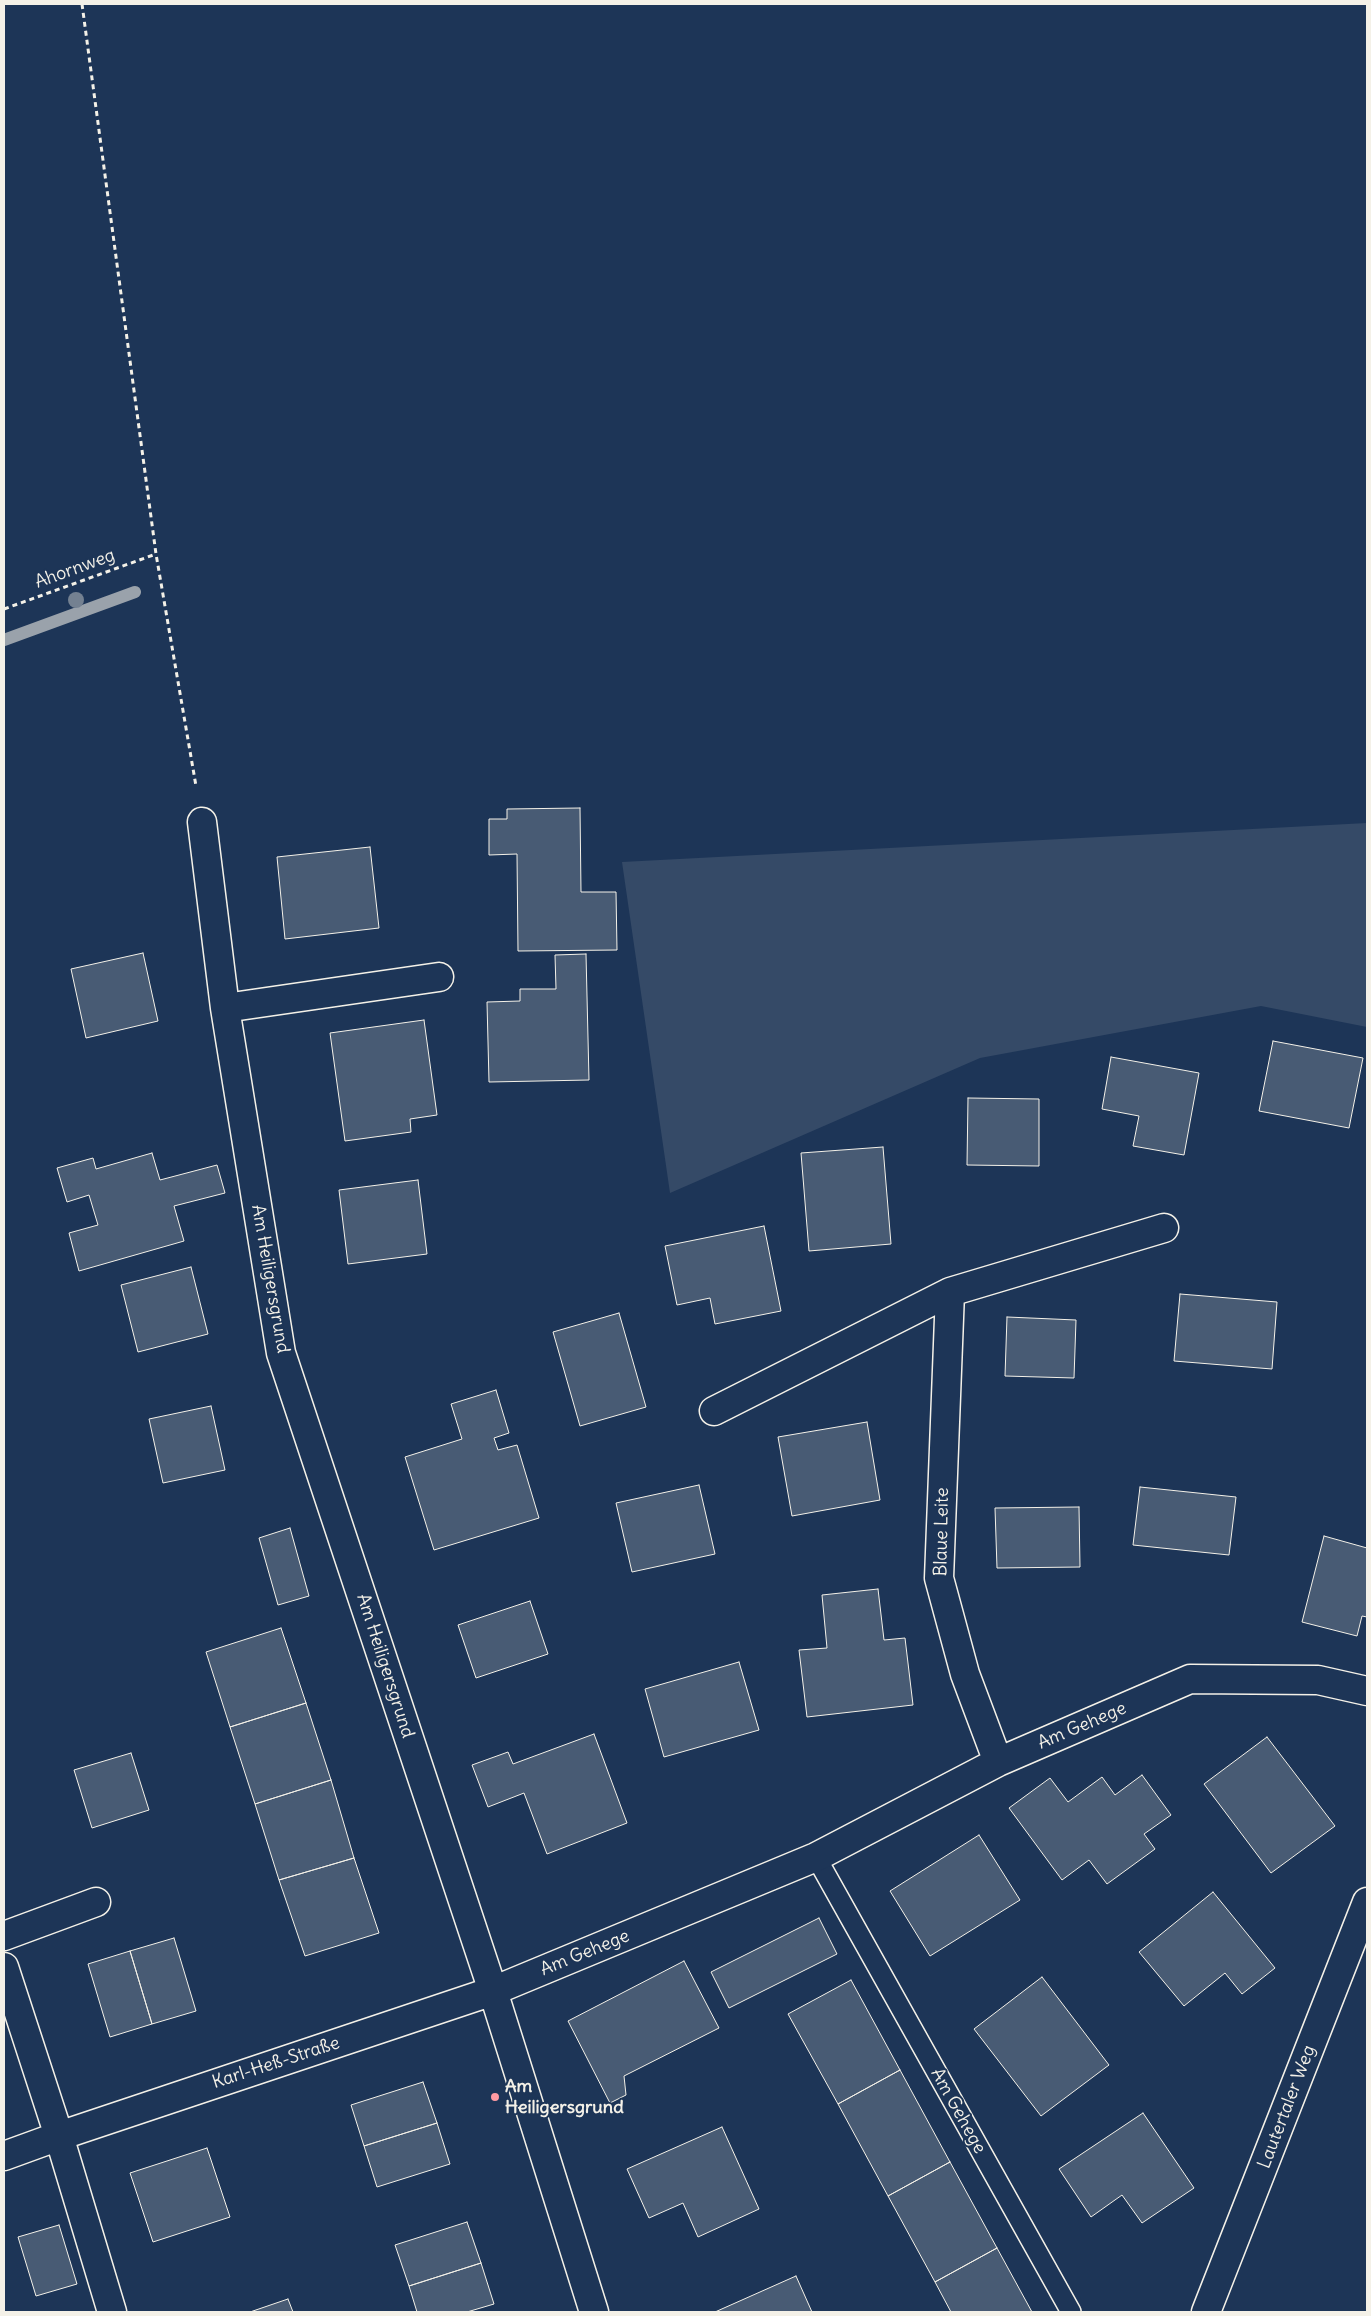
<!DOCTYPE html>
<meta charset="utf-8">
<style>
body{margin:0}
#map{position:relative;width:1371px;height:2316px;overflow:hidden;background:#1d3557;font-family:Delius,sans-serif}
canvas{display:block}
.frame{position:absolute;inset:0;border:5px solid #f4f1e8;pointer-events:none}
</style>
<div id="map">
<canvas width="1371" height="2316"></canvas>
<div class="frame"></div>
</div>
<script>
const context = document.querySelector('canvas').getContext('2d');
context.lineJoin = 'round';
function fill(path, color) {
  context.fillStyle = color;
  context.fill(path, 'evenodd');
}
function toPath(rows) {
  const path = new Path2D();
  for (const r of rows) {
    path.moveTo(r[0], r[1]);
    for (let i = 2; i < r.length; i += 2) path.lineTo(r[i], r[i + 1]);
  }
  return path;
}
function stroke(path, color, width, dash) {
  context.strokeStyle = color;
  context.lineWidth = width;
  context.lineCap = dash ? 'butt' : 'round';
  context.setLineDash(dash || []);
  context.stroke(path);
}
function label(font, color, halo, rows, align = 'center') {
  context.font = font + ' Delius,sans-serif';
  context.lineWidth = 4;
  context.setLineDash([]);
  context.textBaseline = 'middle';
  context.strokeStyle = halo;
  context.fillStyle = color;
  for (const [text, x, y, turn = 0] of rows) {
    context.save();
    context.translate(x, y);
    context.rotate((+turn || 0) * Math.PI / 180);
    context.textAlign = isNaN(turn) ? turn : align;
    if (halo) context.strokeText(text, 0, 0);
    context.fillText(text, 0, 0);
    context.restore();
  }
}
fill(toPath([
 [1367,823,1367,1027,1261,1006,980,1058,670,1193,622,862]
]), '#354a67');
stroke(toPath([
 [4,640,135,592]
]), '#9aa2ab', 12);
const building = toPath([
 [580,808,581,892,616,892,617,950,518,951,517,854,489,855,489,819,507,819,507,809,580,808],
 [370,847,379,928,285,939,277,857,370,847],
 [143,953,158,1021,86,1038,71,969,143,953],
 [586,954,589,1080,489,1082,487,1002,520,1001,520,989,556,989,555,955,586,954],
 [424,1020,437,1115,410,1119,411,1132,345,1141,330,1033,424,1020],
 [1273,1041,1363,1058,1349,1128,1259,1111,1273,1041],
 [1111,1057,1199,1073,1184,1155,1133,1146,1139,1116,1102,1109,1111,1057],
 [968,1098,1039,1099,1039,1166,967,1165,968,1098],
 [883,1147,891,1244,809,1251,801,1153,883,1147],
 [152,1153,160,1180,217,1165,225,1193,174,1206,184,1241,79,1271,69,1233,98,1225,89,1195,67,1202,57,1168,93,1158,96,1169,152,1153],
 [418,1180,427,1254,348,1264,339,1190,418,1180],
 [764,1226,781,1311,715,1324,710,1298,677,1305,665,1246,764,1226],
 [191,1267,208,1334,138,1352,121,1285,191,1267],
 [1180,1294,1277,1302,1272,1369,1174,1361,1180,1294],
 [619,1313,646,1407,580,1426,553,1332,619,1313],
 [1007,1317,1076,1320,1074,1378,1005,1376,1007,1317],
 [496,1390,509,1433,494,1438,498,1450,517,1445,539,1518,434,1550,405,1457,462,1439,451,1404,496,1390],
 [211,1406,225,1470,163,1483,149,1419,211,1406],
 [867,1422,880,1500,792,1516,778,1437,867,1422],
 [699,1485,715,1554,632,1572,616,1503,699,1485],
 [1140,1487,1236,1497,1229,1555,1133,1545,1140,1487],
 [1079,1507,1080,1567,997,1568,995,1508,1079,1507],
 [290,1528,309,1596,278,1605,259,1538,290,1528],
 [1324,1536,1367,1548,1367,1617,1362,1616,1357,1636,1302,1622,1324,1536],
 [878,1589,884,1640,905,1638,913,1705,807,1717,799,1650,827,1648,822,1595,878,1589],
 [530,1601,548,1654,476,1678,458,1625,530,1601],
 [281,1628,306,1703,230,1727,206,1652,281,1628],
 [739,1662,759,1730,664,1757,645,1689,739,1662],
 [306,1703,331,1780,255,1804,230,1727,306,1703],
 [594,1734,627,1823,547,1854,524,1793,488,1807,472,1765,508,1752,513,1764,594,1734],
 [1267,1737,1335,1826,1271,1873,1204,1784,1267,1737],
 [131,1753,149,1810,92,1828,74,1770,131,1753],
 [1142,1775,1171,1815,1144,1834,1155,1849,1107,1884,1089,1860,1062,1880,1009,1808,1050,1778,1068,1802,1102,1777,1115,1795,1142,1775],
 [331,1780,354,1858,279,1880,255,1804,331,1780],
 [979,1835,1020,1900,930,1956,890,1891,979,1835],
 [354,1858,379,1933,305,1956,279,1880,354,1858],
 [1213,1892,1275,1968,1242,1994,1225,1973,1184,2006,1139,1952,1213,1892],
 [819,1918,837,1954,729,2008,711,1972,819,1918],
 [174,1938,196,2011,152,2024,130,1951,174,1938],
 [130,1951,152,2024,110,2037,88,1964,130,1951],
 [684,1961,719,2028,624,2076,626,2095,610,2103,568,2021,684,1961],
 [1042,1977,1109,2065,1041,2116,974,2029,1042,1977],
 [851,1980,900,2070,838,2104,788,2014,851,1980],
 [900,2070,950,2162,888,2196,838,2104,900,2070],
 [423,2082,437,2123,364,2146,351,2105,423,2082],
 [1143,2113,1194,2188,1142,2223,1122,2195,1091,2217,1059,2169,1143,2113],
 [437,2123,450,2164,377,2187,364,2146,437,2123],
 [722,2127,759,2209,698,2237,683,2203,649,2218,627,2169,722,2127],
 [207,2148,230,2217,153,2242,130,2173,207,2148],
 [950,2162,997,2248,935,2282,888,2196,950,2162],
 [467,2222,481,2263,409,2286,395,2245,467,2222],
 [59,2225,77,2284,36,2296,18,2237,59,2225],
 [997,2248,1032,2312,951,2312,935,2282,997,2248],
 [481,2263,494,2304,467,2312,417,2312,409,2286,481,2263],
 [796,2276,812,2312,715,2312,796,2276],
 [288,2299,293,2312,250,2312,288,2299]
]);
fill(building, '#485b74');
stroke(building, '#f4f1e8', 1);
const lane = toPath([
 [816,1857,1071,2312]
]);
const street = toPath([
 [202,822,225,1008,281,1353,493,1991,594,2312],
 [225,1008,439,977],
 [714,1411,950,1292],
 [998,1762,965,1674,939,1578,950,1292,1164,1228],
 [4,1936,96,1902],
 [4,1967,59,2136,112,2312],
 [4,2156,59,2136,493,1991,816,1857,998,1762,1190,1679,1318,1680,1367,1691],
 [1206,2312,1367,1902]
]);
stroke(lane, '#f4f1e8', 22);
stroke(street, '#f4f1e8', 31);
stroke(toPath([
 [82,4,156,554,196,786],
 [4,609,156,554]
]), '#f4f1e8', 3, [5, 4]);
stroke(lane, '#1d3557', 19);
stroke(street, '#1d3557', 28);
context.fillStyle = '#748191';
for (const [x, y] of [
 [76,600]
]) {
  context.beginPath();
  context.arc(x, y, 8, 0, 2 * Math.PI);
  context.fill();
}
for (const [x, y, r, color] of [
 [495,2097,5,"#ff9aa2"]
]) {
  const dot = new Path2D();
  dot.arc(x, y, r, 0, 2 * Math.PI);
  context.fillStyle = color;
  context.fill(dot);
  stroke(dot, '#1d3557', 2);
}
label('18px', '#f4f1e8', '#1d3557', [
 ["Ahornweg",75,569,-20],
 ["Am Heiligersgrund",270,1279,80],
 ["Blaue Leite",942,1532,-89],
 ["Am Heiligersgrund",385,1666,72],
 ["Am Gehege",1082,1726,-23],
 ["Am Gehege",585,1953,-22],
 ["Karl-Heß-Straße",276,2063,-18],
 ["Lautertaler Weg",1287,2107,-69],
 ["Am Gehege",958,2111,61]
]);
label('bold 18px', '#f4f1e8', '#1d3557', [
 ["Am",505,2087],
 ["Heiligersgrund",505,2108]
], 'left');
</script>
